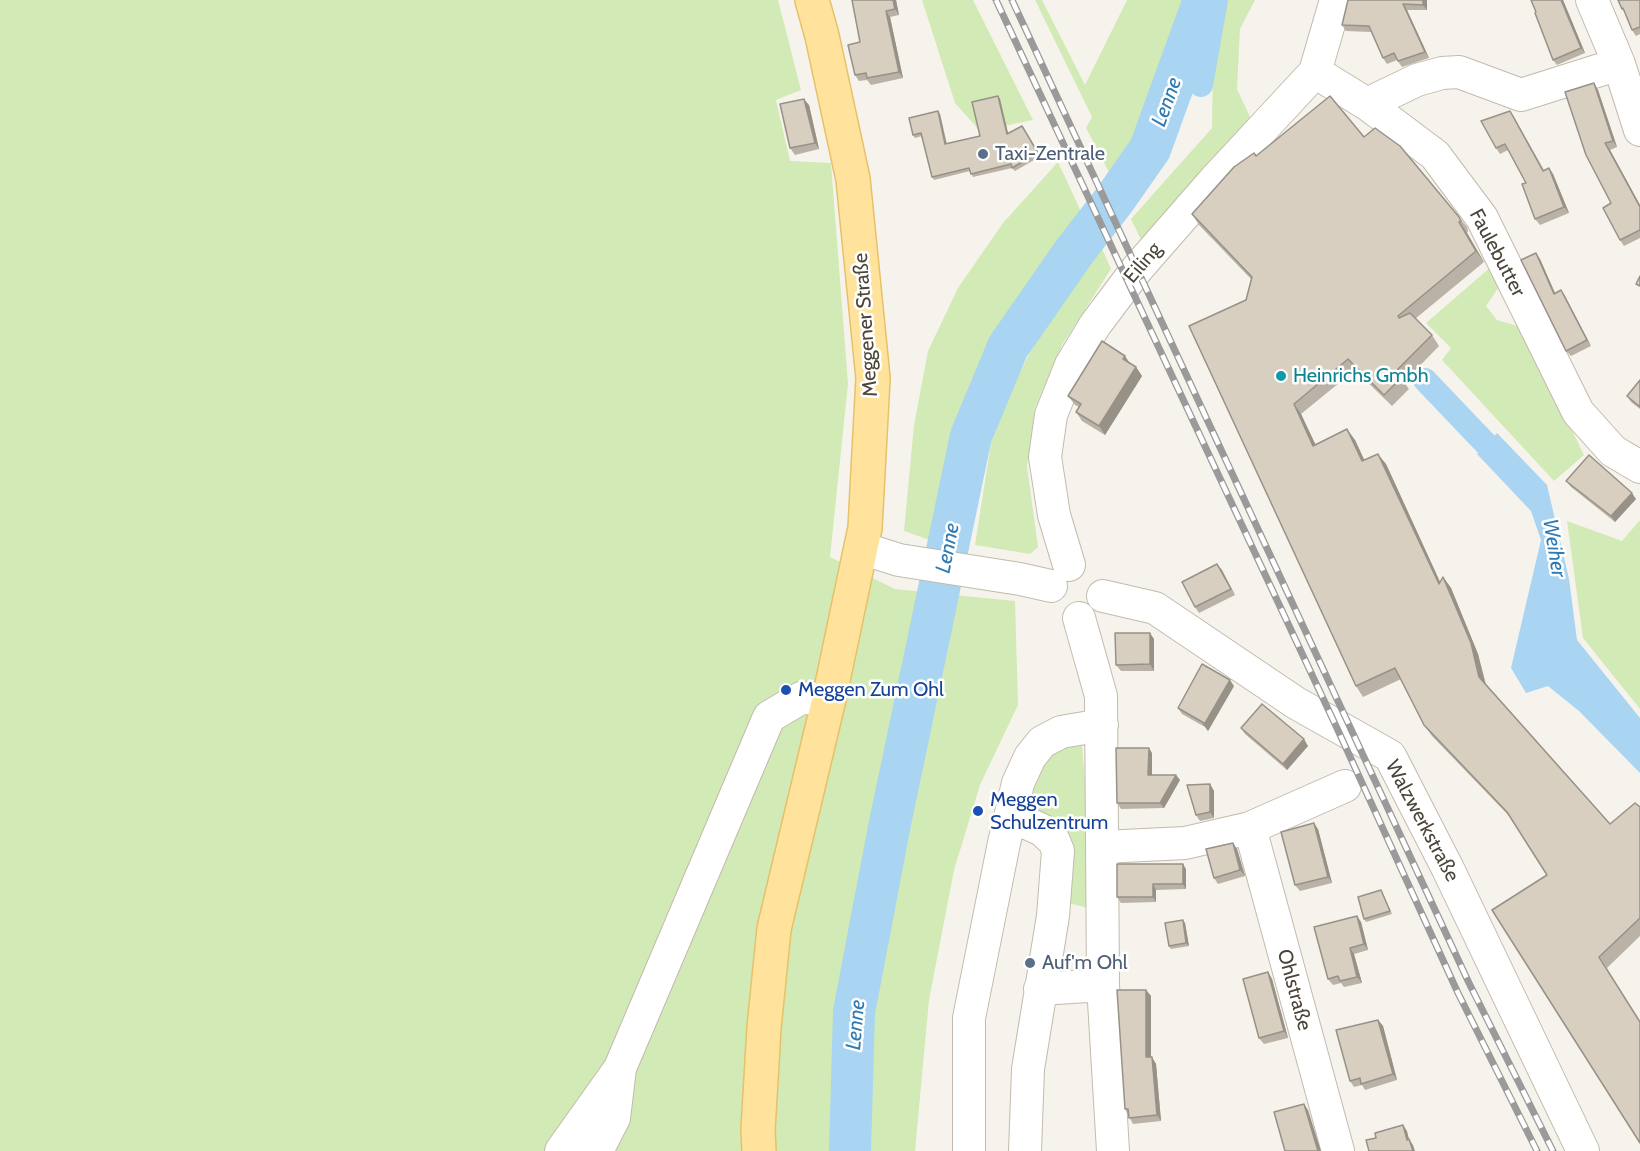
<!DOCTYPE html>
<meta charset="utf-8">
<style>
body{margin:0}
canvas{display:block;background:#f6f3ec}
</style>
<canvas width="1640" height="1151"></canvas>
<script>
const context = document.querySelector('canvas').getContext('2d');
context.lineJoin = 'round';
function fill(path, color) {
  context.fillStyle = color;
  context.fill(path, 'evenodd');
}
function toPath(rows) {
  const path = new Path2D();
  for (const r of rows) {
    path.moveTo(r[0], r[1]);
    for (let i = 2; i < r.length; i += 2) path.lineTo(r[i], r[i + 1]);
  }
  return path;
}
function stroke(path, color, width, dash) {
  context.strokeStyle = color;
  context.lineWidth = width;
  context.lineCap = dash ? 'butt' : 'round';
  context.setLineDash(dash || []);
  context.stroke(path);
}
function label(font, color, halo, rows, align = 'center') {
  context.font = font + ' Cabin,sans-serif';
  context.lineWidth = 5;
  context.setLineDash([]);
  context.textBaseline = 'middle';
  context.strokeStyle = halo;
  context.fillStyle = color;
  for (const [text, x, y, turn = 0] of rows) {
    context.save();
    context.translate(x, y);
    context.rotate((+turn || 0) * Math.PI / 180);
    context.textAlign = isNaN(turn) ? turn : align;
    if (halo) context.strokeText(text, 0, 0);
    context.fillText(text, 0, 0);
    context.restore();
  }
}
fill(toPath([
 [0,0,778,0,801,90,776,100,790,161,831,163,848,384,830,557,895,589,1015,601,1018,705,980,785,954,870,929,1000,915,1151,0,1151],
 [922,0,973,0,1033,120,980,131,955,103],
 [1035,0,1042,0,1085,85,1127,0,1182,0,1141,129,1112,178,1086,128,1092,117],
 [1225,0,1255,0,1240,29,1237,89,1252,121,1143,244,1131,219,1212,128,1213,55],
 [1058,162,1084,218,1007,322,970,395,951,455,938,543,904,531,914,425,928,351,958,288,1003,223],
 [1101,246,1111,269,1062,345,1035,408,1027,467,1038,547,1030,554,975,545,991,443,1009,393,1046,322],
 [1492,266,1499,287,1486,306,1497,320,1521,327,1584,455,1554,481,1442,360,1451,348,1426,323],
 [1640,520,1640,709,1583,638,1567,521,1622,541],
 [1082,745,1089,833,1088,908,1065,902,1038,811,1032,797,1040,762,1057,746]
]), '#d2eab5');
fill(toPath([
 [1497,433,1547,485,1569,579,1577,640,1640,718,1640,773,1579,711,1548,686,1526,693,1511,668,1541,540,1531,511,1477,454]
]), '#a9d4f2');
stroke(toPath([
 [1201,85,1216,0],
 [1425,380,1507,466]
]), '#a9d4f2', 24);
stroke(toPath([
 [850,1151,854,1012,889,828,971,436,1008,347,1074,252,1115,199,1150,149,1204,0]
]), '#a9d4f2', 42);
const minor = toPath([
 [1592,0,1619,64,1640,130],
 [1315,72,1367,104,1435,155,1482,218,1578,412,1613,451,1640,467],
 [1367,104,1417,80,1442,73,1459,72,1521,95,1619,64],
 [861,548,899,560,1020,579,1051,586],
 [1069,565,1054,515,1045,457,1051,415,1071,365,1095,325,1137,269,1213,182,1315,72,1336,0],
 [1103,596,1155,608,1296,703,1390,756,1448,869,1583,1151],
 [1079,618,1101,696,1103,985,1113,1151],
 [1011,816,1042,830,1054,841,1058,851,1053,916,1028,1069,1025,1151],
 [1250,828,1338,1151],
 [1103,847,1185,843,1250,828,1345,786],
 [1040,989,1103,985],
 [561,1151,618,1071],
 [597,1151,614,1118,620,1068,769,717,801,698,829,699],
 [969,1151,969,1018,1004,843,1018,783,1030,757,1042,742,1061,732,1102,725]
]);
const major = toPath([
 [759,1151,758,1130,764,1028,774,929,829,699,865,528,873,378,853,179,822,36,812,0]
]);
stroke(minor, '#c2bbae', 34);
stroke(major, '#e6c16a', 36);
stroke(minor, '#fff', 32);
stroke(major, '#ffe39c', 33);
const rail = toPath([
 [996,0,1336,726,1458,993,1537,1151],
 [1012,0,1469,983,1553,1151]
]);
stroke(rail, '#9a9a9a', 7);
stroke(rail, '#fff', 4.5, [14]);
fill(toPath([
 [896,0,899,15,890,17,903,78,871,85,867,80,859,81,855,75,860,42],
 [1348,0,1427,0,1427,10,1407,10,1429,58,1402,67,1397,60,1387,64,1383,58,1371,32,1346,31,1342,25],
 [1563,0,1585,53,1557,65,1553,60,1536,12],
 [1640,0,1640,34,1636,36,1632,30,1626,14,1622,9],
 [1594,83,1598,90,1617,147,1610,150,1640,205,1640,238,1624,246,1620,240,1611,203],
 [998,96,1000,99,1008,134,1022,126,1041,156,1015,171,1012,168,973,177,970,171,934,180,932,177,922,136,915,138,913,135,940,114,947,144,980,136],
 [809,105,819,149,795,155,790,148],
 [1514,117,1544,170,1549,168,1553,174,1569,213,1540,225,1535,219,1526,183,1508,150,1500,154,1496,148],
 [1364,137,1400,146,1467,227,1468,231,1467,233,1484,262,1415,319,1432,335,1439,346,1404,382,1409,389,1392,406,1355,370,1301,414,1315,445,1355,440,1364,460,1386,464,1440,582,1443,577,1451,588,1478,654,1486,684,1610,824,1640,807,1640,936,1607,968,1640,1020,1513,820,1432,736,1424,725,1401,679,1363,697,1356,686,1246,300,1251,279,1199,225,1192,214,1256,156],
 [1540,259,1555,293,1561,290,1565,296,1591,346,1571,356,1566,351],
 [1130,364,1136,367,1142,376,1105,435,1082,421,1076,412,1079,407,1075,405,1068,396],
 [1640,380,1640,409,1631,402,1627,396],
 [1566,481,1636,499,1615,522,1571,487],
 [1217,564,1235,595,1199,613,1195,607],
 [1154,639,1154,671,1121,671,1116,665],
 [1234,686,1208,731,1205,727,1182,714,1178,708],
 [1241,728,1308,746,1287,770,1245,734],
 [1152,753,1152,775,1176,775,1180,780,1164,808,1121,809,1117,803],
 [1210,784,1214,791,1214,818,1200,821,1196,815],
 [1318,829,1332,883,1300,891,1295,885],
 [1233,843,1237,849,1245,876,1218,884,1214,878],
 [1186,869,1186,889,1156,890,1156,902,1121,903,1117,897],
 [1383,894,1392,914,1366,922,1364,919],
 [1357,916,1361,922,1368,950,1354,954,1362,983,1344,987,1341,983,1333,985,1328,979],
 [1185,923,1189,946,1171,949,1169,946],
 [1268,972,1272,979,1288,1038,1264,1044,1259,1038],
 [1146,990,1151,996,1151,1057,1156,1064,1161,1121,1133,1124,1125,1109],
 [1378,1020,1383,1026,1397,1080,1365,1090,1362,1085,1354,1087,1350,1081]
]), '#bab2a6');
fill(toPath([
 [893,0,896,0,899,15,895,9],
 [1423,0,1427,0,1427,10,1423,5],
 [1561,0,1563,0,1585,53,1581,48],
 [1403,4,1407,10,1429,58,1425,52],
 [886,11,890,17,903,78,899,72],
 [1594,83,1598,90,1617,147,1613,141],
 [998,96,1000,99,1009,137,1007,134],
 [804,99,809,105,819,149,815,143],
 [938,111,940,114,947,147,945,144],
 [1510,111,1514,117,1547,177,1543,171],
 [1605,143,1610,150,1640,205,1640,207],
 [1549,168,1553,174,1569,213,1564,207],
 [1459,222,1467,233,1484,262,1476,251],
 [1536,253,1540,259,1558,300,1554,294],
 [1561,290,1565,296,1591,346,1587,340],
 [1125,356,1131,365,1123,359],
 [1136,367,1142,376,1105,435,1099,426],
 [1294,404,1301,414,1321,456,1313,446],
 [1347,429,1355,440,1370,472,1362,461],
 [1378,454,1386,464,1446,595,1439,584],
 [1632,493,1636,499,1615,522,1611,516],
 [1217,564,1222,570,1235,595,1231,589],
 [1443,577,1451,588,1478,654,1486,687,1479,677],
 [1150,633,1154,639,1154,671,1150,664],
 [1230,680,1234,686,1208,731,1204,725],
 [1304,739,1308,746,1287,770,1283,764],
 [1149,748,1152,753,1152,781,1148,775],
 [1176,775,1180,780,1164,808,1160,803],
 [1210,784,1214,791,1214,818,1210,812],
 [1314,823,1318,829,1332,883,1328,877],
 [1233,843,1237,849,1245,876,1240,870],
 [1183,864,1186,869,1186,889,1183,884],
 [1153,884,1156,890,1156,902,1153,897],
 [1357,916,1361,922,1368,950,1364,944],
 [1183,920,1185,923,1189,946,1186,943],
 [1350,948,1354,954,1362,983,1357,977],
 [1268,972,1272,979,1288,1038,1284,1031],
 [1146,990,1151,996,1151,1064,1146,1057],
 [1378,1020,1383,1026,1397,1080,1393,1074],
 [1152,1057,1156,1064,1161,1121,1157,1115],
 [1304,1104,1308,1110,1321,1151,1318,1151],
 [1403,1125,1407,1131,1409,1139,1413,1145,1415,1151,1413,1151,1407,1140]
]), '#979187');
const building = toPath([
 [852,0,893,0,895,9,886,11,899,72,867,78,866,73,855,75,848,45,860,42,852,0],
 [1348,0,1423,0,1423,5,1403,4,1425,52,1398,61,1394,53,1383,58,1369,26,1342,25,1348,0],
 [1531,0,1561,0,1581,48,1553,60,1535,13,1536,12,1531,0],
 [1618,0,1640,0,1640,27,1632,30,1623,8,1622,9,1618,0],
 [1594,83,1613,141,1605,143,1640,207,1640,230,1620,240,1603,208,1611,203,1586,155,1565,92,1594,83],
 [998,96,1007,134,1022,126,1038,153,1012,168,1011,164,971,174,969,168,932,177,921,133,913,135,909,118,938,111,945,144,980,136,972,102,998,96],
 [1330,96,1364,137,1375,128,1400,146,1459,217,1461,221,1459,222,1476,251,1398,316,1399,318,1410,313,1432,335,1395,372,1401,378,1384,395,1348,359,1294,404,1313,446,1347,429,1362,461,1378,454,1439,584,1443,577,1471,643,1479,677,1610,824,1635,803,1640,807,1640,918,1599,957,1640,1022,1640,1143,1492,910,1547,875,1507,812,1424,725,1395,668,1356,686,1189,326,1246,300,1252,277,1192,214,1234,167,1254,153,1256,156,1330,96],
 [804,99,815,143,790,148,780,104,804,99],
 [1510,111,1543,171,1549,168,1564,207,1535,219,1522,184,1526,183,1505,144,1496,148,1481,121,1510,111],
 [1536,253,1554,294,1561,290,1587,340,1566,351,1521,260,1536,253],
 [1640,276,1640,286,1636,284,1640,276],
 [1102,341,1125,356,1123,359,1136,367,1099,426,1076,412,1081,404,1068,396,1102,341],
 [1640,380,1640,407,1627,396,1640,380],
 [1589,455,1632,493,1611,516,1566,481,1589,455],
 [1217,564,1231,589,1195,607,1182,582,1217,564],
 [1115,633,1150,633,1150,664,1116,665,1115,633],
 [1202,664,1230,680,1204,725,1204,723,1178,708,1202,664],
 [1262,704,1304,739,1283,764,1241,728,1262,704],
 [1116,748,1149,748,1148,775,1176,775,1160,803,1117,803,1116,748],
 [1210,784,1210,812,1196,815,1187,785,1210,784],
 [1314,823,1328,877,1295,885,1281,832,1314,823],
 [1233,843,1240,870,1214,878,1206,849,1233,843],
 [1117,864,1183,864,1183,884,1153,884,1153,897,1117,897,1117,864],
 [1381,890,1390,911,1364,919,1358,897,1381,890],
 [1357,916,1364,944,1350,948,1357,977,1340,981,1338,976,1328,979,1314,927,1357,916],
 [1183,920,1186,943,1169,946,1165,923,1183,920],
 [1268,972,1284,1031,1259,1038,1243,979,1268,972],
 [1117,990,1146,990,1146,1057,1152,1057,1157,1115,1129,1118,1128,1109,1125,1109,1117,990],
 [1378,1020,1393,1074,1361,1084,1360,1078,1350,1081,1336,1030,1378,1020],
 [1304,1104,1318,1151,1285,1151,1274,1112,1304,1104],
 [1403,1125,1407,1140,1409,1139,1413,1151,1369,1151,1366,1140,1376,1138,1375,1133,1403,1125]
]);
fill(building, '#d8cfc1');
stroke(building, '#979187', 1.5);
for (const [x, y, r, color] of [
 [983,154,6,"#5c6f8a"],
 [1281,376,6,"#0f9aa8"],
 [786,690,6,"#1a4fb4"],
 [978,811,6,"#1a4fb4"],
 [1030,963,6,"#5c6f8a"]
]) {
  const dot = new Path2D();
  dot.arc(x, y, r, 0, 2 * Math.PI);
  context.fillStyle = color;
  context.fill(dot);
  stroke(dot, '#fff', 2);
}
label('20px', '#4e5e75', '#fff', [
 ["Taxi-Zentrale",995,154],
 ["Auf'm Ohl",1042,963]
], 'left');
label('20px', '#4b4439', '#fff', [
 ["Faulebutter",1497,253,62],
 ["Eiling",1143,263,-50],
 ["Meggener Straße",866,325,-94],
 ["Walzwerkstraße",1422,821,62],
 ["Ohlstraße",1294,990,75]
]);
label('20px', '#0d838f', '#fff', [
 ["Heinrichs Gmbh",1293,376]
], 'left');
label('20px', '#164399', '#fff', [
 ["Meggen Zum Ohl",798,690],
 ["Meggen",990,800],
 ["Schulzentrum",990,823]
], 'left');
label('italic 21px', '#2e7ab2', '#fff', [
 ["Lenne",1167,102,-70],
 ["Lenne",948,548,-79],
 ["Weiher",1554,548,81],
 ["Lenne",856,1025,-85]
]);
</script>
